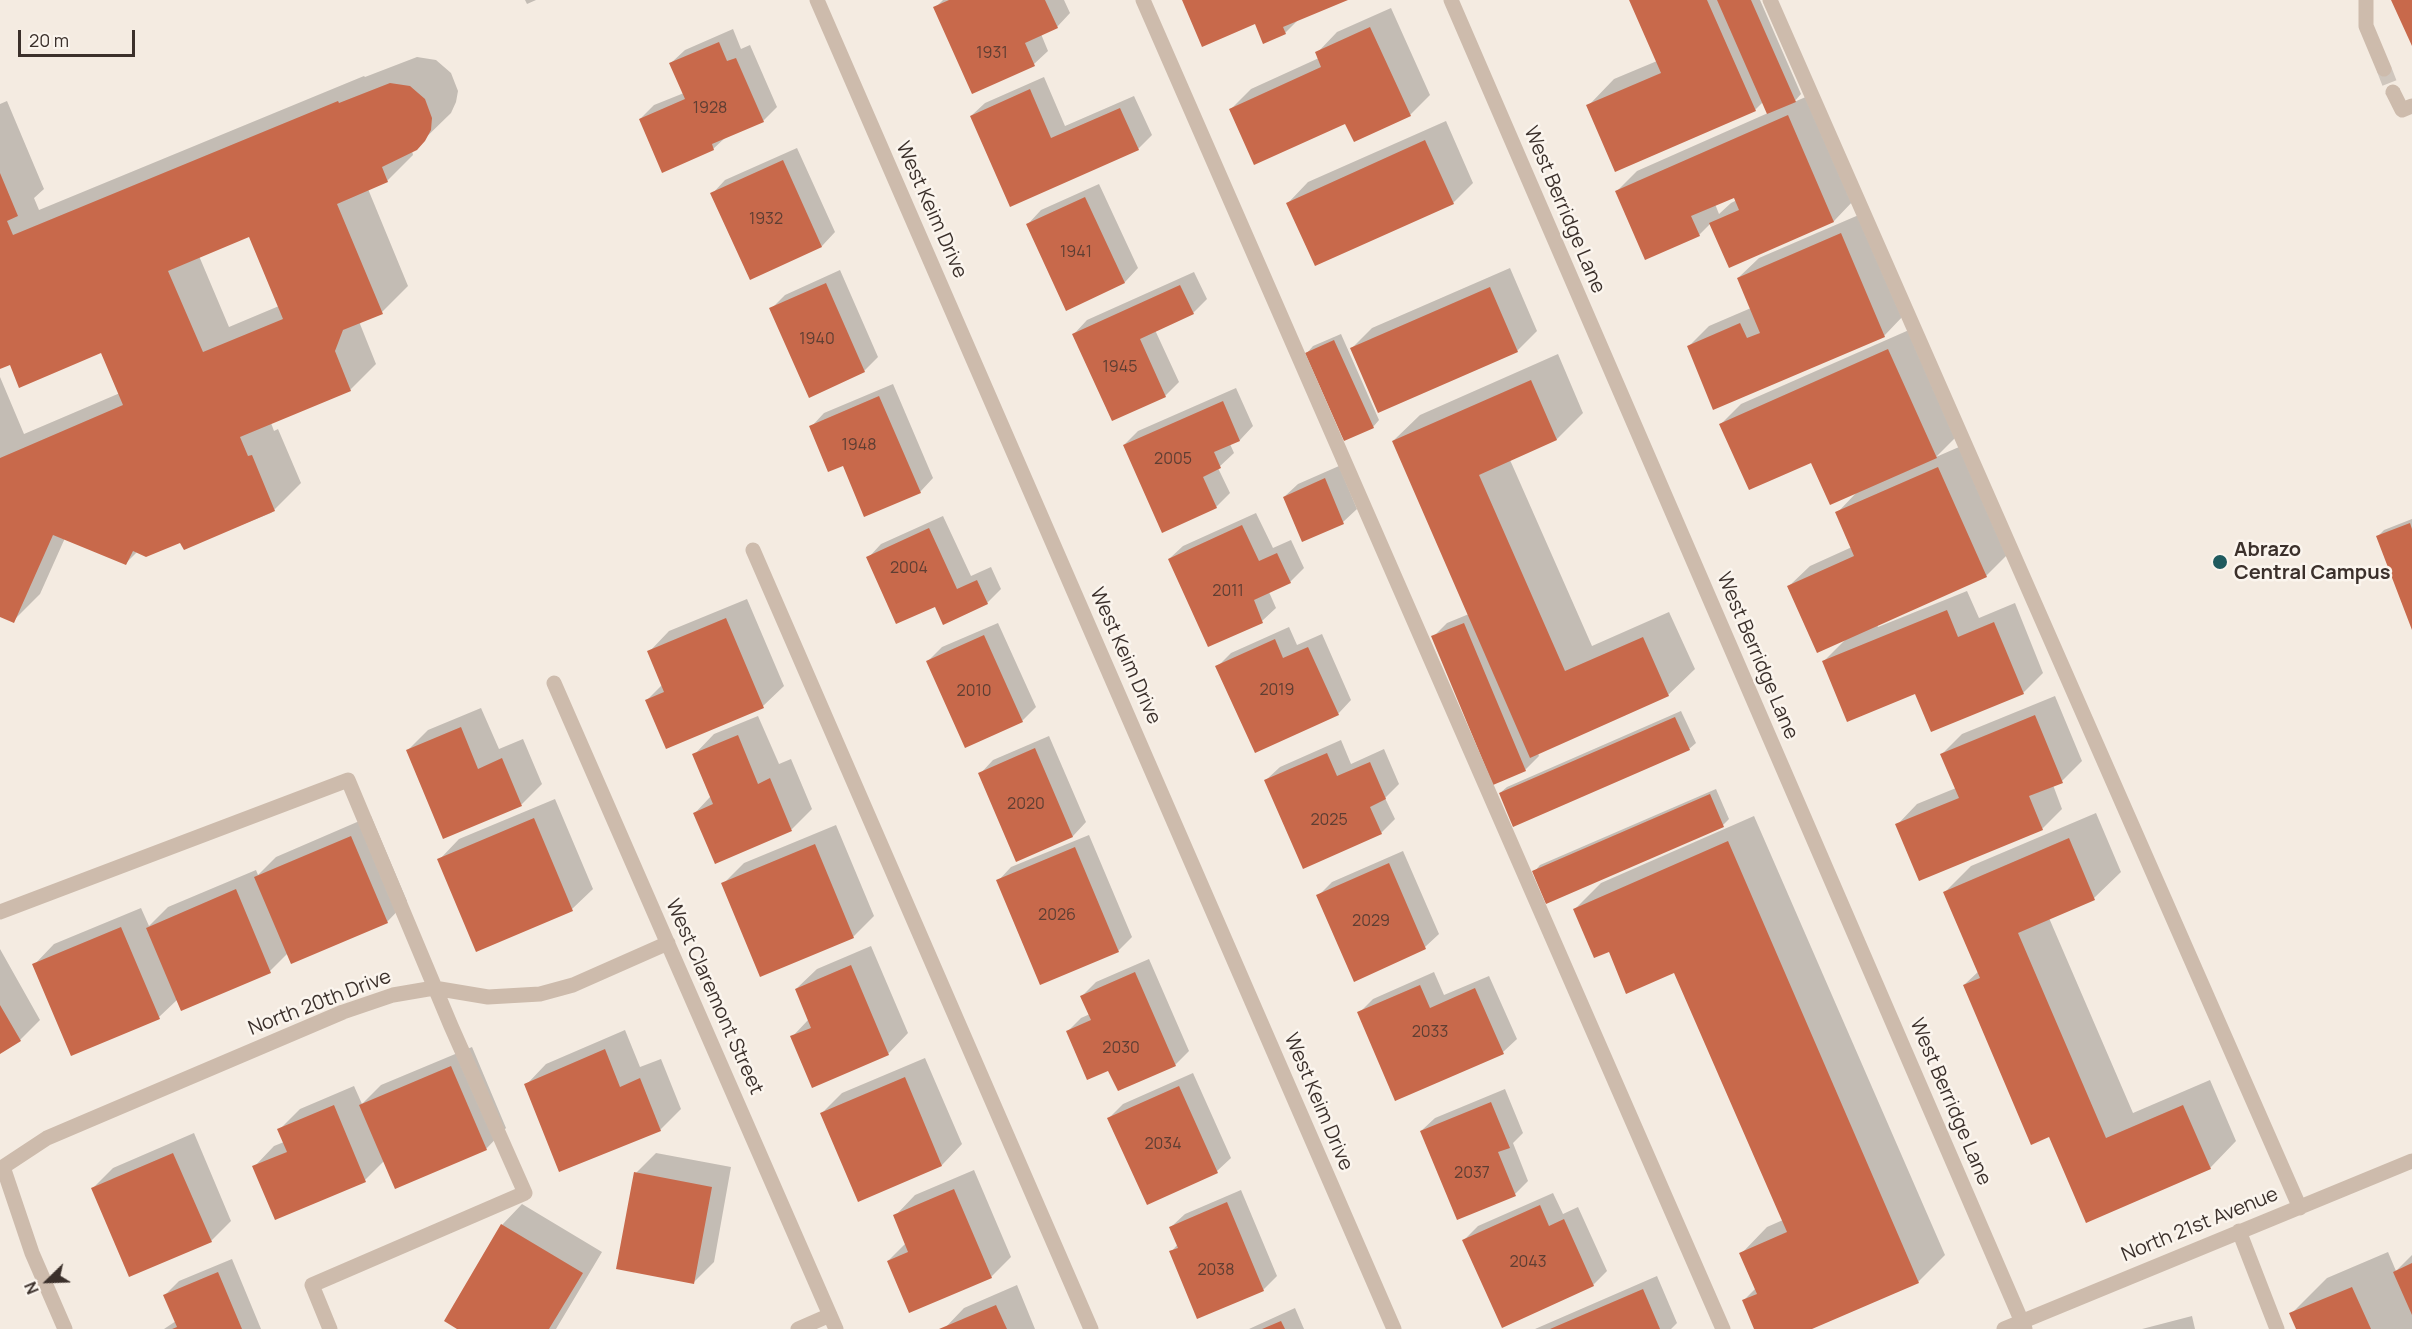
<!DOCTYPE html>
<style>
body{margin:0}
#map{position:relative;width:2412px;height:1329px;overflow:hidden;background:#f4ebe1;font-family:Manrope,sans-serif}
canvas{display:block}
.north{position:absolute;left:18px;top:1251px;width:60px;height:60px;-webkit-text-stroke:4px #fbf5ee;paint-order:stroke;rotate:247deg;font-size:16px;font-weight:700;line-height:24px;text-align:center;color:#3b302b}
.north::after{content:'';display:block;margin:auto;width:21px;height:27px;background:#3b302b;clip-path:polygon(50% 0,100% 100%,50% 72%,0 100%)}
.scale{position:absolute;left:18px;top:30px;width:117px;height:27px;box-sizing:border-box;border:3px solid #3b302b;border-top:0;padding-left:8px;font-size:18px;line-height:21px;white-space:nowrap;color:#3b302b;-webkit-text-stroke:4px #fbf5ee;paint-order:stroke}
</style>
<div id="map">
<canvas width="2412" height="1329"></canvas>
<div class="north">N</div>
<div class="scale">20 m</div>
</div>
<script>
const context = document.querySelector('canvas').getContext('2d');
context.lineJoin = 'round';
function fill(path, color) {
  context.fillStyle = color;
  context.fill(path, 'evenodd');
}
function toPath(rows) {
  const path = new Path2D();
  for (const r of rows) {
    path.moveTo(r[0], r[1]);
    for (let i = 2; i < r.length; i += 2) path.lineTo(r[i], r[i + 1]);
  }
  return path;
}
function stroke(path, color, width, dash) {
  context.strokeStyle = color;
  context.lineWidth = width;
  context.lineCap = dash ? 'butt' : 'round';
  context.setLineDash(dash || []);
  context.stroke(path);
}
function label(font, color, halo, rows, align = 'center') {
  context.font = font + ' Manrope,sans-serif';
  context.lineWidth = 5;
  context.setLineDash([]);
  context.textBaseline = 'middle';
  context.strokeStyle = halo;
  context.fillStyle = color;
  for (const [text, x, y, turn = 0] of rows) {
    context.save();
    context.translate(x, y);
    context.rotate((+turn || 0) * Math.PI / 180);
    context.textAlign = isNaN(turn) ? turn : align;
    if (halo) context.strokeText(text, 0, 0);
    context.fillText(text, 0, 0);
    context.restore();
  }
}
fill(toPath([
 [525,0,536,0,527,4],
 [943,0,1064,0,1070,13,1057,27,1041,34,1048,51,1034,64,973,92,935,8],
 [1184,0,1344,0,1299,19,1285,33],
 [1631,0,1760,0,1801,94,1794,102,1808,96,1854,200,1834,221,1730,266,1711,223,1699,235,1617,191,1637,171,1768,113,1763,102,1755,110,1588,106,1614,79,1657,61],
 [1735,196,1737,200,1731,203,1719,214,1715,204],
 [1391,8,1430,95,1410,115,1346,122,1231,109,1251,89,1319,58,1317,53,1337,32],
 [733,29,741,49,750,45,777,107,763,121,726,137,713,149,640,119,654,105,684,93,671,63,685,50],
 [417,57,436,60,451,73,458,91,456,102,451,113,412,151,413,155,387,181,368,189,408,286,382,312,361,321,360,324,376,364,350,390,271,423,274,431,278,429,301,483,271,513,184,548,181,541,138,551,126,563,65,538,40,594,13,621,0,615,0,377,24,434,120,393,101,351,10,363,0,368,0,104,7,101,44,189,34,198,39,210,364,76,365,77],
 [250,235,279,306,229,327,199,256],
 [1044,77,1065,126,1134,96,1152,135,1138,149,1010,205,971,116,985,103],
 [1446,121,1473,183,1453,203,1288,203,1308,182],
 [797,148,835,232,822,246,750,279,712,194,725,180],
 [1099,184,1138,268,1125,282,1067,309,1028,224,1041,210],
 [1861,214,1904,315,1884,336,1688,347,1709,326,1751,308,1738,278,1759,258],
 [1510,268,1537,331,1517,351,1351,349,1372,328],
 [840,270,878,357,864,371,771,309,785,295],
 [1194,272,1207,299,1193,313,1155,330,1179,382,1165,396,1074,334,1087,320],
 [1909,330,1956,437,1936,457,1959,447,2007,555,1986,576,1877,624,1878,627,1967,591,1979,618,2015,603,2043,673,2023,693,1916,692,1824,661,1847,638,1789,586,1810,566,1852,547,1837,513,1857,492,1812,461,1721,424,1741,404],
 [1341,334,1379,420,1373,427,1307,353,1313,346],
 [1558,354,1583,413,1557,439,1510,460,1592,646,1669,612,1695,669,1668,695,1538,753,1539,756,1525,770,1433,637,1447,623,1469,614,1393,441,1420,415],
 [893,384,933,478,920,492,843,464,811,427,824,413],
 [1236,388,1253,426,1240,440,1230,444,1234,453,1218,468,1230,493,1216,507,1124,445,1138,431],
 [1339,466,1357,509,1343,522,1284,497,1298,484],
 [1256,513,1273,548,1291,540,1304,568,1290,582,1269,592,1276,608,1262,621,1169,559,1183,546],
 [943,516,971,576,991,567,1001,589,987,603,936,605,868,558,881,544],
 [2412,519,2412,626,2377,537,2384,530],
 [747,599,784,686,763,706,667,747,647,700,663,684,649,652,669,631],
 [998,623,1036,707,1022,721,928,661,942,647],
 [1289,627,1297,645,1322,634,1351,700,1338,714,1217,667,1231,653],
 [2055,696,2082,761,2062,781,2053,785,2062,809,2042,829,1897,825,1917,804,1956,788,1942,754,1962,734],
 [481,708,499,749,523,739,542,784,522,804,444,837,407,751,428,730],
 [1681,711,1696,743,1689,749,1500,793,1507,787],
 [758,716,779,764,791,759,812,809,792,829,715,862,695,813,711,796,694,755,714,734],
 [1049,736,1086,822,1073,836,1017,860,980,774,993,760],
 [1341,740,1351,764,1384,749,1399,784,1385,798,1395,819,1381,833,1266,780,1280,767],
 [1716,789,1729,819,1723,825,1534,872,1540,865],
 [555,799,593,889,572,909,477,950,439,860,459,839],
 [2096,813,2121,872,2094,898,2049,918,2133,1113,2210,1080,2236,1141,2210,1168,2050,1135,1964,985,1979,971,1945,892,1971,866],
 [371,816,407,901,387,922,288,953,270,971,178,999,159,1017,34,965,54,944,141,908,149,926,168,907,256,870,258,875,276,857],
 [1754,816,1945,1255,1918,1282,1809,1329,1756,1329,1743,1301,1756,1288,1741,1254,1767,1227,1783,1220,1675,971,1609,950,1575,909,1601,883],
 [836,825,874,916,853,937,723,884,744,863],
 [1089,835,1132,937,1118,951,998,881,1011,867],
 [1403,851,1439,934,1425,947,1355,980,1318,896,1332,882],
 [871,946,908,1033,888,1054,792,1037,809,1019,796,989,817,969],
 [0,949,40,1020,20,1040,0,1052],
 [1149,959,1189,1051,1175,1065,1109,1069,1067,1032,1081,1018,1090,1014,1082,996,1096,982],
 [1434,972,1444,995,1489,976,1517,1039,1503,1052,1359,1013,1373,999],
 [625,1030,640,1067,661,1059,681,1109,660,1130,526,1085,546,1064],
 [472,1047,506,1128,486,1149,384,1161,365,1180,254,1167,274,1146,284,1142,279,1130,300,1109,354,1086,362,1104,381,1085],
 [925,1058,962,1144,942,1165,859,1200,822,1113,842,1093],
 [1193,1073,1231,1158,1217,1171,1109,1118,1123,1104],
 [1505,1089,1523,1133,1513,1143,1528,1181,1515,1194,1421,1131,1435,1118],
 [194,1133,231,1221,211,1241,93,1188,113,1168],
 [656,1153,731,1167,714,1262,694,1282,636,1173],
 [974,1170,1011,1257,991,1277,888,1261,906,1243,895,1216,915,1195],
 [1241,1190,1277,1276,1263,1290,1171,1252,1178,1244,1171,1227,1185,1214],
 [1553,1193,1563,1214,1578,1207,1607,1271,1593,1285,1464,1240,1478,1226],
 [522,1204,602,1252,556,1329,460,1329,502,1225],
 [2388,1252,2396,1271,2412,1255,2412,1329,2298,1329,2291,1314,2327,1278],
 [232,1259,261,1329,164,1329,176,1321,165,1295,179,1281],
 [1657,1276,1677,1323,1671,1329,1535,1329],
 [1017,1285,1035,1329,944,1329,964,1308],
 [1295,1308,1304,1329,1249,1329],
 [2192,1316,2195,1329,2142,1329]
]), '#0003');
fill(toPath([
 [949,0,1045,0,1058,28,1025,43,1035,66,972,94,933,7],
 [1182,0,1348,0,1283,27,1286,34,1263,44,1255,24,1202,47],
 [1629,0,1707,0,1756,111,1615,172,1586,105,1661,73],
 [1717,0,1751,0,1796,102,1767,114],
 [2391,0,2412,0,2412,46],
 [1370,27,1411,116,1354,142,1345,124,1254,165,1229,109,1321,67,1315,52],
 [719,42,727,61,736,58,764,122,712,144,714,150,662,173,639,119,685,99,669,63],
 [390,83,410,86,425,99,432,118,431,130,425,141,417,150,382,167,388,182,337,204,383,314,343,330,335,351,351,391,240,437,248,456,252,455,275,511,184,550,180,543,146,557,133,551,126,565,53,535,14,623,0,617,0,458,123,405,101,353,19,388,10,365,0,369,0,173,18,216,7,221,13,235,338,101,339,103],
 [249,237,283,319,203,352,168,271],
 [1030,89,1051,138,1120,108,1139,150,1010,207,970,116],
 [1788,115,1834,222,1729,268,1709,223,1739,210,1734,198,1691,216,1700,236,1645,260,1615,191],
 [1425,140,1454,204,1315,266,1286,203],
 [783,160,822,247,750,280,710,193],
 [1085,197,1125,283,1066,311,1026,224],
 [1841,233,1885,337,1713,410,1687,346,1740,323,1747,338,1760,333,1737,278],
 [826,283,865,372,809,398,769,308],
 [1180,285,1194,314,1140,339,1166,397,1112,421,1072,334],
 [1490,287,1518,352,1378,413,1350,348],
 [1334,340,1374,428,1344,441,1305,353],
 [1888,349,1937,458,1830,505,1811,463,1749,490,1719,424],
 [1531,380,1557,440,1479,475,1565,671,1643,637,1669,696,1530,758,1392,441],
 [879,396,921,493,864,517,843,466,828,472,809,426],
 [1223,401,1240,441,1214,452,1221,468,1203,477,1217,508,1162,533,1123,445],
 [1938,467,1987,577,1817,653,1787,586,1854,556,1835,512],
 [1325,478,1344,524,1302,542,1283,497],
 [2410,523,2412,529,2412,630,2376,536],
 [1242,525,1259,561,1277,553,1291,583,1254,600,1263,623,1208,647,1168,559],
 [929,528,957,589,977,580,988,604,943,625,935,607,896,624,866,557],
 [1947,610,1958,637,1994,622,2024,694,1931,732,1915,694,1847,722,1822,661],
 [726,618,764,708,666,749,645,700,664,692,647,651],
 [1464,623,1526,771,1493,785,1431,636],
 [984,635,1023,722,965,748,926,661],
 [1275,639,1283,658,1308,647,1339,715,1255,753,1215,666],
 [2035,715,2063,783,2029,796,2043,830,1919,881,1895,824,1959,798,1940,754],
 [1675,717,1690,750,1513,827,1499,793],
 [461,727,478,769,502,758,522,806,443,839,406,750],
 [738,735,758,784,770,778,792,831,715,864,693,813,713,804,692,754],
 [1035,748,1073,837,1016,862,978,773],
 [1327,753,1337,776,1370,762,1386,799,1370,807,1382,834,1303,869,1264,780],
 [1710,794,1724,827,1546,904,1532,871],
 [534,818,573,911,476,952,437,859],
 [351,836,388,923,291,964,254,877],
 [2069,838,2095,900,2018,933,2106,1138,2183,1105,2211,1169,2086,1223,2049,1137,2031,1145,1963,985,1980,978,1943,892],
 [1728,841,1919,1283,1812,1329,1754,1329,1742,1300,1757,1294,1739,1253,1787,1232,1674,973,1626,994,1609,952,1594,958,1573,909],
 [815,844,854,938,760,977,721,883],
 [1075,847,1119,952,1040,985,996,880],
 [1389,863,1426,949,1354,982,1316,895],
 [236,889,271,973,181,1011,146,928],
 [121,927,160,1019,71,1056,32,964],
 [851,965,889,1055,812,1088,790,1036,811,1028,795,989],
 [1135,972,1176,1066,1118,1091,1108,1071,1087,1080,1066,1031,1091,1020,1080,996],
 [1420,985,1430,1008,1475,988,1504,1054,1395,1101,1357,1012],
 [0,1005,21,1041,0,1054],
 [605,1049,620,1087,640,1078,661,1131,559,1172,524,1084],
 [451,1066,487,1150,395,1189,359,1105],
 [905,1077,942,1166,858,1202,820,1113],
 [1179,1086,1218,1173,1147,1205,1107,1118],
 [1491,1102,1510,1148,1498,1152,1516,1196,1457,1220,1420,1131],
 [334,1105,366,1182,275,1220,252,1166,287,1152,277,1129],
 [173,1153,212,1242,129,1277,91,1188],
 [634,1172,712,1187,694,1284,616,1269],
 [954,1189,992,1278,909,1313,887,1261,908,1252,893,1215],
 [1227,1202,1264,1291,1197,1319,1169,1251,1178,1248,1169,1227],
 [1540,1205,1549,1226,1564,1219,1594,1286,1502,1328,1462,1240],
 [501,1224,583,1273,549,1329,457,1329,444,1321],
 [2412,1263,2412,1315,2393,1272],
 [218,1272,242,1329,172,1329,177,1327,163,1295],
 [2352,1287,2371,1329,2296,1329,2289,1313],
 [1643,1289,1660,1329,1550,1329],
 [996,1305,1007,1329,939,1329],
 [1281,1321,1285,1329,1262,1329]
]), '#c8694b');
stroke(toPath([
 [2384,69,2393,92]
]), '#cfc6bd', 15, [15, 8]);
stroke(toPath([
 [817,0,1394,1329],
 [1143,0,1723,1329],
 [1451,0,2025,1329],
 [1770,0,2300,1208],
 [2366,0,2366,26,2384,69],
 [2393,92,2402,110,2412,106],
 [753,550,1091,1329],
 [554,683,836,1329],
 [0,912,348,780,451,1026,525,1193,312,1285,330,1329],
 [2239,1231,2277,1329],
 [65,1329,32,1253,3,1167,47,1138,343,1012,393,995,434,988,488,997,540,994,573,985,668,943],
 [798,1329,830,1315],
 [2004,1329,2412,1161]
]), '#cdbbac', 15);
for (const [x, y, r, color] of [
 [2220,562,8,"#1f5a5e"]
]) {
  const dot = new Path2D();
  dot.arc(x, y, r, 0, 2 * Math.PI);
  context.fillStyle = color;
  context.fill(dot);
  stroke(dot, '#fbf5ee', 2);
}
label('16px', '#5e3e33', null, [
 ["1931",992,54],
 ["1928",710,109],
 ["1932",766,220],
 ["1941",1076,253],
 ["1940",817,340],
 ["1945",1120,368],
 ["1948",859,446],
 ["2005",1173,460],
 ["2004",909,569],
 ["2011",1228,592],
 ["2019",1277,691],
 ["2010",974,692],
 ["2020",1026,805],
 ["2025",1329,821],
 ["2026",1057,916],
 ["2029",1371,922],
 ["2033",1430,1033],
 ["2030",1121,1049],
 ["2034",1163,1145],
 ["2037",1472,1174],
 ["2043",1528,1263],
 ["2038",1216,1271]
]);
label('20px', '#3b302b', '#fbf5ee', [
 ["West Keim Drive",931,210,66],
 ["West Berridge Lane",1564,210,67],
 ["West Keim Drive",1125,656,66],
 ["West Berridge Lane",1757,656,67],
 ["West Claremont Street",714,997,66],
 ["North 20th Drive",320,1003,-21],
 ["West Keim Drive",1318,1102,67],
 ["West Berridge Lane",1950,1102,67],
 ["North 21st Avenue",2200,1225,-22]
]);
label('bold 20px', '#3b302b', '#fbf5ee', [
 ["Abrazo",2234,550],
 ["Central Campus",2234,573]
], 'left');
</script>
